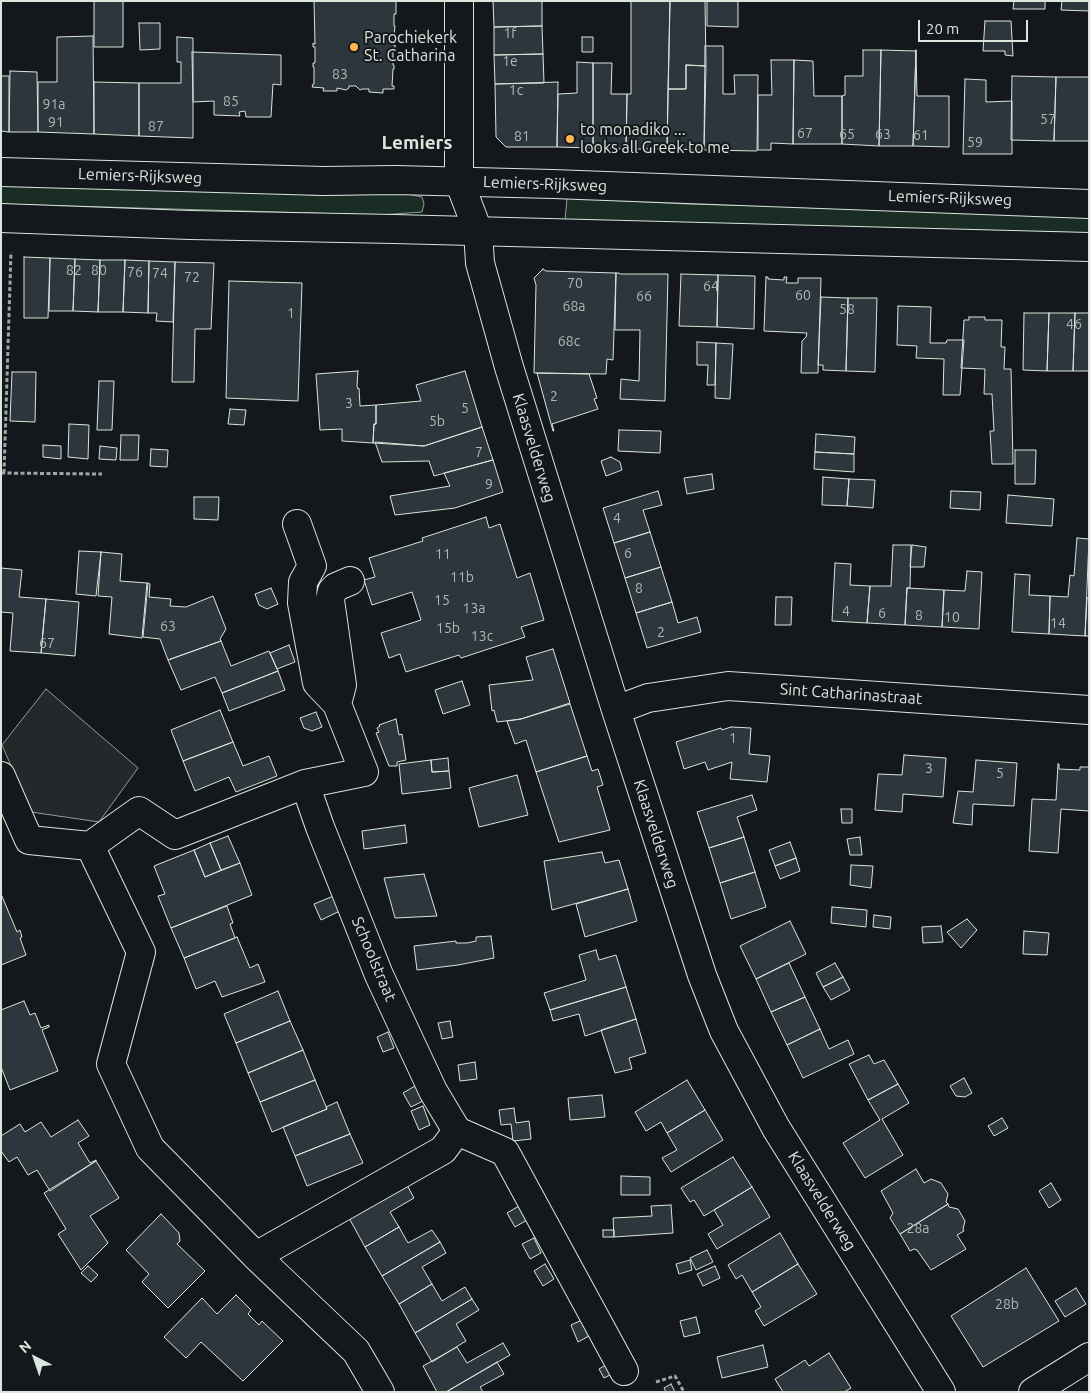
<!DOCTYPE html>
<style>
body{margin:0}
#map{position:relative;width:1090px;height:1393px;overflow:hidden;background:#14181c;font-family:Ubuntu,sans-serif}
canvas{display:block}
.frame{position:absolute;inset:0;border:2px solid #d8e6dc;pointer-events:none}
.north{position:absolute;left:10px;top:1333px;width:50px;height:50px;-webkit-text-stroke:4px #14181c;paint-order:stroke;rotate:319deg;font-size:14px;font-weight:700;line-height:20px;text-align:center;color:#d8e6dc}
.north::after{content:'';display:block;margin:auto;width:18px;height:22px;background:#d8e6dc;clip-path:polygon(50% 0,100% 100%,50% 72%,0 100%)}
.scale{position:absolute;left:918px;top:20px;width:110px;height:22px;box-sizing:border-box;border:2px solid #d8e6dc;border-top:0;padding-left:6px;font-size:15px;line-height:18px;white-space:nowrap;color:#d8e6dc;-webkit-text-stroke:4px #14181c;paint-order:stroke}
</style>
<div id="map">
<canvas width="1090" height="1393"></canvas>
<div class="frame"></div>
<div class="north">N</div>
<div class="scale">20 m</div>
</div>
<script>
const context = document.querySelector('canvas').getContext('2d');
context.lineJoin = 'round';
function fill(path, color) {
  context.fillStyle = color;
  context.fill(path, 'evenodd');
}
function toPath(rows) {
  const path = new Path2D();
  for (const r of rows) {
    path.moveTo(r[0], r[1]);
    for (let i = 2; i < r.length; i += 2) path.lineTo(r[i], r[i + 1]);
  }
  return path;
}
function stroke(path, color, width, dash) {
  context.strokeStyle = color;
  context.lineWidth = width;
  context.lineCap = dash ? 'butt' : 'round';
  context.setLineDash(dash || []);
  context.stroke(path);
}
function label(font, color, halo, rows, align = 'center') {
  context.font = font + ' Ubuntu,sans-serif';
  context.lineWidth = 4;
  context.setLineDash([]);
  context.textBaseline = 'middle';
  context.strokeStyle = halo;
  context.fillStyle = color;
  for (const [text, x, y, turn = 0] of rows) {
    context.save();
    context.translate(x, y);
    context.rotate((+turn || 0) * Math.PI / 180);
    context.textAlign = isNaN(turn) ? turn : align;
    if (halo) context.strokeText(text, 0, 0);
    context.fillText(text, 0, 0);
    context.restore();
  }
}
const green = toPath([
 [1,185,193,189,314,195,408,194,422,197,424,204,422,212,380,215,1,204,1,185],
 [567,198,688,204,880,209,1089,217,1089,233,565,220,567,198]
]);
fill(green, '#1a2d24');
stroke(green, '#939e99', 1);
const parking = toPath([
 [46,689,138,768,99,822,31,812,2,745,46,689]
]);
fill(parking, '#24282b');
stroke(parking, '#939e99', 1);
const building = toPath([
 [94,1,123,1,123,47,94,47,94,1],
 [314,1,396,1,396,14,394,14,394,26,395,26,393,45,395,45,395,49,393,49,393,65,394,65,394,69,393,69,392,86,394,86,394,89,383,89,383,93,369,92,369,89,362,89,360,90,356,86,349,86,349,88,346,90,337,88,337,91,323,91,324,88,312,87,313,84,314,84,314,67,313,67,313,63,315,63,315,47,313,47,313,43,315,44,314,1],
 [493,1,542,1,542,26,494,27,493,1],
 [631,1,670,1,667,149,626,149,627,94,631,94,631,1],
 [670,1,705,1,706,66,686,65,686,89,668,89,670,1],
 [707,1,738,1,738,27,707,26,707,1],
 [1014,1,1045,1,1045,9,1013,9,1014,1],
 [1062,1,1089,1,1089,11,1061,10,1062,1],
 [985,21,1011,21,1013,56,1005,55,1005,51,983,51,985,21],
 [139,23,160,23,160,49,140,50,139,23],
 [542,26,543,54,494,55,494,27,542,26],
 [93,36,94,134,38,132,38,82,57,82,57,37,93,36],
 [177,37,193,38,193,138,139,136,139,83,181,83,181,62,177,62,177,37],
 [582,37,593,37,593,52,582,52,582,37],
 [705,46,723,46,723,94,735,94,734,75,758,75,757,151,704,150,705,46],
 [863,50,881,50,879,146,842,144,842,96,845,95,845,76,863,76,863,50],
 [881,50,916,51,913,146,879,146,881,50],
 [916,50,917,96,949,96,949,147,913,146,916,50],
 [192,52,281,55,281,85,273,84,271,117,246,117,245,111,239,112,240,116,214,115,214,101,193,102,192,52],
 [543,54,544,83,495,84,494,55,543,54],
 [771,60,794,60,793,144,771,143,771,150,758,150,758,95,772,95,771,60],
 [794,60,813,61,814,96,842,96,842,144,793,144,794,60],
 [577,62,593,63,593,148,557,147,558,94,577,93,577,62],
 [593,63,612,63,611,94,627,94,626,149,593,148,593,63],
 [686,65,706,66,704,150,667,149,668,89,686,89,686,65],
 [10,71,37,72,38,132,9,132,10,71],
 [1,76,9,76,9,132,1,131,1,76],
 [1012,76,1056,77,1054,141,1011,140,1012,76],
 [1056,77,1089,77,1089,141,1054,141,1056,77],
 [965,79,986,80,986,102,1012,101,1012,154,963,154,965,79],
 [94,82,139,83,139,136,94,134,94,82],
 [558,82,557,147,506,147,496,137,495,84,558,82],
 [24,257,50,258,48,318,24,318,24,257],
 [50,258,75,259,73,311,49,311,50,258],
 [75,259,100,260,98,312,73,311,75,259],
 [100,260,125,260,123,312,98,312,100,260],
 [125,260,149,261,148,313,123,312,125,260],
 [149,261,175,262,173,322,156,321,157,313,148,313,149,261],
 [175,262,214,263,211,329,195,329,194,382,172,382,175,262],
 [543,269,546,271,616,273,613,360,607,359,606,374,534,373,536,285,534,278,543,269],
 [616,273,619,273,620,274,668,274,665,401,620,399,621,379,639,381,640,330,615,330,616,273],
 [681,274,718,275,717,327,679,326,681,274],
 [718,275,755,276,754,329,717,327,718,275],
 [766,277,768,277,768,279,784,280,784,277,787,277,786,283,798,283,798,278,821,278,818,373,801,373,802,341,806,337,807,333,764,331,766,277],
 [229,281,302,283,298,401,226,398,229,281],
 [821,297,848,298,846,371,823,370,823,365,818,365,821,297],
 [848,298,877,298,875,372,846,371,848,298],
 [898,306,931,307,930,343,946,343,947,340,964,340,960,395,943,395,944,359,916,358,917,346,897,345,898,306],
 [1024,313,1049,313,1047,371,1023,370,1024,313],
 [1049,313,1075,313,1073,371,1047,371,1049,313],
 [1075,313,1089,313,1089,371,1073,371,1075,313],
 [969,317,985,317,985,320,1002,320,1001,347,1005,347,1004,369,1011,369,1013,464,992,464,990,431,994,431,992,394,984,394,985,369,961,368,964,320,969,320,969,317],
 [697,342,716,343,715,385,707,385,708,365,697,365,697,342],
 [716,343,733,344,730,399,715,398,716,343],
 [358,371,357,386,358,389,359,388,360,406,376,405,376,424,374,424,373,443,342,441,342,429,320,430,316,374,358,371],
 [465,371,482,427,424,446,373,443,374,424,376,424,376,405,421,401,416,385,465,371],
 [12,372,36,372,35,422,10,421,12,372],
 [537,373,589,374,597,398,594,399,598,409,552,424,554,431,553,431,537,373],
 [99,381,114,381,112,430,97,430,99,381],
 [230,409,246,410,244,425,228,424,230,409],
 [69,424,89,425,88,459,68,457,69,424],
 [482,427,493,460,434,476,429,461,382,462,375,442,424,446,482,427],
 [619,430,661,431,660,453,618,451,619,430],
 [816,434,855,437,854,454,815,452,816,434],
 [121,435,139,435,138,460,120,460,121,435],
 [43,445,61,446,61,459,43,457,43,445],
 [100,446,117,448,116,460,99,459,100,446],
 [151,449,168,450,167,467,150,466,151,449],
 [1015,450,1036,450,1035,484,1015,484,1015,450],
 [815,452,854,454,854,472,814,469,815,452],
 [611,457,620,462,622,470,606,476,601,461,611,457],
 [493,460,503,492,455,508,395,515,390,496,450,486,444,473,493,460],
 [712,474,714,489,687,494,684,478,712,474],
 [823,477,849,479,847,506,822,505,823,477],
 [849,479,875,480,873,508,847,506,849,479],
 [658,491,662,505,643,510,650,532,614,543,603,508,658,491],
 [951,491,981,492,980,510,950,508,951,491],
 [1008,495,1054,499,1052,526,1006,523,1008,495],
 [194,497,219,497,218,520,194,519,194,497],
 [486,517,489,528,500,524,517,578,530,573,544,620,521,627,525,637,461,658,459,655,406,672,400,654,389,658,381,633,421,620,412,592,372,605,364,580,375,577,369,558,423,541,422,538,486,517],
 [650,532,661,567,625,578,614,543,650,532],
 [1077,538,1089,539,1085,636,1049,634,1050,596,1068,597,1070,575,1074,576,1077,538],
 [893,545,911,545,910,588,907,588,905,625,867,623,870,586,891,586,893,545],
 [912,545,926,547,924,567,910,567,912,545],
 [79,551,101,552,96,596,76,594,79,551],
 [101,552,122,554,120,581,147,583,142,638,109,634,112,597,98,596,101,552],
 [835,563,851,564,850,585,870,586,867,623,832,621,835,563],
 [661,567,672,602,636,613,625,578,661,567],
 [1,568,22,570,19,597,46,599,41,653,10,651,13,613,1,612,1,568],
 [967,571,982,572,979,629,942,627,944,590,965,591,967,571],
 [1015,574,1030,575,1029,595,1050,596,1049,634,1012,632,1015,574],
 [148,583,150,584,149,597,171,599,170,606,186,607,213,596,226,629,220,639,221,641,168,660,160,639,143,637,148,583],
 [271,588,278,604,267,609,259,605,255,594,271,588],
 [907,588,944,590,942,627,905,625,907,588],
 [776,597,792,597,791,625,775,625,776,597],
 [1087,598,1089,598,1089,636,1085,636,1087,598],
 [46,599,79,602,75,656,41,653,46,599],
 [672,602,678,623,697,617,701,632,647,648,636,613,672,602],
 [221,641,231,666,269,651,278,671,222,693,215,677,181,690,168,660,221,641],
 [289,645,295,662,277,669,270,653,289,645],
 [553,649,570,703,521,719,497,722,494,710,492,711,489,685,533,680,526,657,553,649],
 [278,671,285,690,229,711,222,693,278,671],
 [462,681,470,705,443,714,435,690,462,681],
 [570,704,587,756,536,772,526,740,515,744,507,721,521,719,570,704],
 [220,710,233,742,183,761,171,730,220,710],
 [316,712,322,727,312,731,304,728,300,718,316,712],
 [396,719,399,735,402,734,406,760,397,762,397,766,389,766,376,733,379,732,377,728,380,726,379,725,396,719],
 [731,727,751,728,749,754,770,756,767,782,730,779,732,762,708,770,705,762,684,769,676,742,721,728,722,730,731,727],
 [233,742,243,766,269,756,277,776,236,792,229,777,195,791,183,761,233,742],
 [904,755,946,758,943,797,903,794,902,812,875,810,878,774,902,775,904,755],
 [587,756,592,771,598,769,603,785,597,787,610,830,559,842,536,772,587,756],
 [448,758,449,771,432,772,431,760,448,758],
 [431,760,432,772,449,771,451,788,402,794,399,764,431,760],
 [976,760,1017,763,1014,806,973,804,972,825,953,823,958,791,973,792,976,760],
 [1058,764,1059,764,1059,769,1080,770,1080,767,1089,767,1089,811,1061,809,1058,853,1029,851,1032,799,1056,800,1058,764],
 [517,775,528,815,479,827,469,788,517,775],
 [752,795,757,810,737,817,744,837,709,848,697,812,752,795],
 [841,809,852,809,852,823,842,823,841,809],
 [405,825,407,843,364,849,362,831,405,825],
 [228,836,240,863,221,870,210,843,228,836],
 [744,837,755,872,720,883,709,848,744,837],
 [860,837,862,855,850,855,847,839,860,837],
 [790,842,796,858,775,866,769,850,790,842],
 [210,843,221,870,205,877,194,850,210,843],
 [194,850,205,877,240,863,252,895,171,928,158,896,165,894,154,866,194,850],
 [602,852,605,863,619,860,628,889,552,910,544,861,602,852],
 [796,858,800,871,780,879,775,866,796,858],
 [851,865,873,866,871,888,850,885,851,865],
 [755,872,766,907,731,919,720,883,755,872],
 [424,874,437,916,395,918,384,878,424,874],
 [628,889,637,921,585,937,576,904,628,889],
 [1,894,17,932,20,930,21,934,22,937,20,938,26,955,1,965,1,894],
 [336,895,342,910,321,920,314,904,336,895],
 [227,906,233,923,230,924,235,938,184,958,171,928,227,906],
 [832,907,867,910,866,927,831,923,832,907],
 [874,915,891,917,890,929,873,927,874,915],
 [967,919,977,930,961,948,947,932,967,919],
 [790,921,806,954,756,979,740,946,790,921],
 [941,926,943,942,923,943,922,927,941,926],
 [1024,931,1049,933,1047,955,1023,954,1024,931],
 [491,936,494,958,458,965,417,970,414,946,456,941,456,943,467,943,476,941,476,937,491,936],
 [237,937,250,968,258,964,265,982,222,997,215,981,196,989,184,958,237,937],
 [596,950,599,960,616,955,626,987,550,1010,544,993,586,980,579,955,596,950],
 [789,963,805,997,771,1012,756,979,789,963],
 [835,963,843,977,823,987,816,973,835,963],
 [843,977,850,990,831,1000,823,987,843,977],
 [626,987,636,1019,585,1036,579,1014,553,1021,550,1010,626,987],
 [278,991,290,1021,236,1043,224,1014,278,991],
 [805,997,820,1029,787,1045,771,1012,805,997],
 [24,1001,30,1015,35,1013,41,1028,49,1025,49,1027,42,1030,58,1071,10,1090,1,1067,1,1010,24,1001],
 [636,1019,646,1053,629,1058,632,1069,615,1073,601,1030,636,1019],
 [290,1021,303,1050,248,1073,236,1043,290,1021],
 [450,1021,453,1037,442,1039,438,1023,450,1021],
 [820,1029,829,1049,848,1040,854,1054,803,1078,787,1045,820,1029],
 [388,1032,394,1048,383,1052,377,1037,388,1032],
 [303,1050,315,1080,260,1102,248,1073,303,1050],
 [869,1055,874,1064,884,1060,898,1084,868,1100,849,1064,869,1055],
 [475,1062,477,1079,460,1081,458,1065,475,1062],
 [964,1078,972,1093,965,1097,956,1096,950,1086,964,1078],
 [315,1080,327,1109,272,1132,260,1102,315,1080],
 [687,1080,705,1110,667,1133,661,1122,646,1131,635,1112,687,1080],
 [898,1084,909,1103,882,1119,903,1155,865,1178,843,1143,880,1120,868,1100,898,1084],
 [415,1086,423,1101,411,1107,403,1093,415,1086],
 [602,1095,605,1117,570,1120,568,1098,602,1095],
 [337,1102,350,1134,295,1156,283,1127,327,1109,326,1107,337,1102],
 [423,1106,430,1125,419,1130,411,1111,423,1106],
 [514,1108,516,1123,529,1121,531,1139,513,1141,511,1124,501,1125,499,1110,514,1108],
 [705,1110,723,1140,671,1172,662,1158,677,1150,667,1133,705,1110],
 [1002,1118,1008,1128,994,1136,988,1126,1002,1118],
 [78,1120,89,1136,78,1143,90,1163,96,1160,96,1161,50,1191,37,1170,28,1175,17,1157,9,1162,1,1151,1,1136,20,1124,25,1132,41,1122,51,1137,78,1120],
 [350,1134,363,1163,307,1186,295,1156,350,1134],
 [733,1157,752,1187,704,1216,694,1200,690,1202,681,1188,733,1157],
 [96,1161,119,1198,90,1216,108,1243,81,1270,58,1234,66,1229,44,1193,96,1161],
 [916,1169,924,1183,931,1179,941,1183,948,1194,946,1202,948,1204,900,1234,890,1218,893,1213,881,1191,916,1169],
 [621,1176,650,1177,650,1195,621,1195,621,1176],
 [1051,1183,1061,1200,1049,1208,1039,1191,1051,1183],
 [407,1185,414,1198,390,1212,399,1227,365,1247,349,1218,407,1185],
 [752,1187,770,1217,717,1249,708,1234,723,1225,714,1210,752,1187],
 [948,1204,949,1207,958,1209,965,1221,963,1229,964,1231,957,1235,966,1249,931,1270,917,1250,914,1249,910,1251,900,1234,948,1204],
 [671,1205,673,1233,614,1237,613,1218,652,1216,651,1206,671,1205],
 [519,1206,527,1220,515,1227,507,1213,519,1206],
 [161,1214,179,1233,180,1241,177,1244,205,1271,168,1308,142,1282,149,1274,126,1250,161,1214],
 [399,1227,408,1243,432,1230,440,1242,382,1276,365,1247,399,1227],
 [603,1230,614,1230,614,1237,603,1237,603,1230],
 [780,1233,798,1264,752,1292,742,1275,736,1279,728,1265,780,1233],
 [534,1238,541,1253,530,1259,522,1244,534,1238],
 [440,1242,446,1253,422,1267,432,1284,399,1304,382,1276,440,1242],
 [707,1250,713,1262,696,1270,690,1258,707,1250],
 [690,1260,692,1270,679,1274,676,1264,690,1260],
 [545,1264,554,1279,543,1286,534,1271,545,1264],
 [798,1264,817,1294,764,1326,755,1311,761,1307,752,1292,798,1264],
 [88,1266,98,1275,91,1282,81,1273,88,1266],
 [715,1266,720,1278,703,1286,697,1274,715,1266],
 [1026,1268,1059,1321,983,1367,951,1316,1026,1268],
 [432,1284,442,1301,465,1287,472,1299,415,1333,399,1304,432,1284],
 [1076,1288,1086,1304,1065,1317,1055,1301,1076,1288],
 [236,1295,251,1310,248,1314,259,1325,262,1321,283,1341,243,1381,201,1342,186,1358,164,1337,202,1298,217,1314,236,1295],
 [472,1299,479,1310,456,1324,466,1341,432,1362,415,1333,472,1299],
 [696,1317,700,1333,684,1337,680,1321,696,1317],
 [582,1320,589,1336,578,1342,571,1325,582,1320],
 [503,1343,510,1355,446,1392,437,1392,423,1366,457,1347,467,1363,503,1343],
 [763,1345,768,1367,722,1378,717,1357,763,1345],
 [829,1353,851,1388,844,1392,783,1392,775,1379,805,1360,809,1366,829,1353],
 [497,1362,504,1374,480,1387,483,1392,446,1392,497,1362],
 [611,1362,616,1372,604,1378,599,1369,611,1362],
 [671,1384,675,1392,666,1392,664,1388,671,1384]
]);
fill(building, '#2c363c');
stroke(building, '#d8e6dc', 1);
const minor = toPath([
 [459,1,459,181,478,231,480,263,509,367,616,710,702,975,724,1031,776,1128,941,1392],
 [297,524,312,566,303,582,302,603,317,683,337,704,364,772,305,784],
 [337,704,342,685,330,600,332,591,336,587,350,581],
 [616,710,648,698,728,686,1089,710],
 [1,776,29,840,90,846,139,811,175,835,305,784,320,827,379,975,433,1091,457,1131,443,1150,256,1256,356,1351,380,1392],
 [90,846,141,952,111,1064,150,1148,256,1256],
 [457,1131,505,1152,624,1371],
 [1033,1392,1089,1357]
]);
const major = toPath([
 [1,172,324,181,395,180,553,184,1089,204],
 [1,218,190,225,394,229,1089,247]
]);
stroke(minor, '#d8e6dc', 30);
stroke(major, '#d8e6dc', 30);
stroke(toPath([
 [1,473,102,474],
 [4,473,11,252],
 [656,1382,675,1376,684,1392]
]), '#9da8a2', 3, [4, 2.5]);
stroke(minor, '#14181c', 28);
stroke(major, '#14181c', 28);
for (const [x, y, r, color] of [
 [354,47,5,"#ffb74d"],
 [570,139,5,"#ffb74d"]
]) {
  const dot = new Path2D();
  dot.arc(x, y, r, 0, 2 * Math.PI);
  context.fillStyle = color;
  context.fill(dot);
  stroke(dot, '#14181c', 2);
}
label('14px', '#adbab4', null, [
 ["1f",510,33],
 ["1e",510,61],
 ["83",340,74],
 ["1c",516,90],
 ["85",231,101],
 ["91a",54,104],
 ["57",1048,119],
 ["91",56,122],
 ["87",156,126],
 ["67",805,133],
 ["65",847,134],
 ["63",883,134],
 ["61",921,135],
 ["81",522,136],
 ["59",975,142],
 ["82",74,270],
 ["80",99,270],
 ["76",135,272],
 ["74",160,273],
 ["72",192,277],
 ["70",575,283],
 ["64",711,286],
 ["60",803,295],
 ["66",644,296],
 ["68a",574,306],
 ["58",847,309],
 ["1",291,313],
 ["46",1074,324],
 ["68c",569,341],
 ["2",554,396],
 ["3",349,403],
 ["5",465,408],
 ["5b",437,421],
 ["7",479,452],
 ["9",489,484],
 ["4",617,518],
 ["6",628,553],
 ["11",443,554],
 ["11b",462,577],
 ["8",639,588],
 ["15",442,600],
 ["13a",474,608],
 ["4",846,611],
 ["6",882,613],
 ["8",919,615],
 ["10",952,617],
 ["14",1058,623],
 ["63",168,626],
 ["15b",448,628],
 ["2",661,632],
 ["13c",482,636],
 ["67",47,643],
 ["1",733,738],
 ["3",929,768],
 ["5",1000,773],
 ["28a",918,1228],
 ["28b",1007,1304]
]);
label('16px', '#d8e6dc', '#14181c', [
 ["Parochiekerk",364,38],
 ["St. Catharina",364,56],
 ["to monadiko ...",580,130],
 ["looks all Greek to me",580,148]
], 'left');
label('16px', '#d8e6dc', '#14181c', [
 ["Lemiers-Rijksweg",140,176,2],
 ["Lemiers-Rijksweg",545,184,2],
 ["Lemiers-Rijksweg",950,198,2],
 ["Klaasvelderweg",534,448,73],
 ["Sint Catharinastraat",851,694,4],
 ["Klaasvelderweg",656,834,72],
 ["Schoolstraat",374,959,67],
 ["Klaasvelderweg",822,1201,58]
]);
label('bold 19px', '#d8e6dc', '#14181c', [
 ["Lemiers",417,143]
]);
</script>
